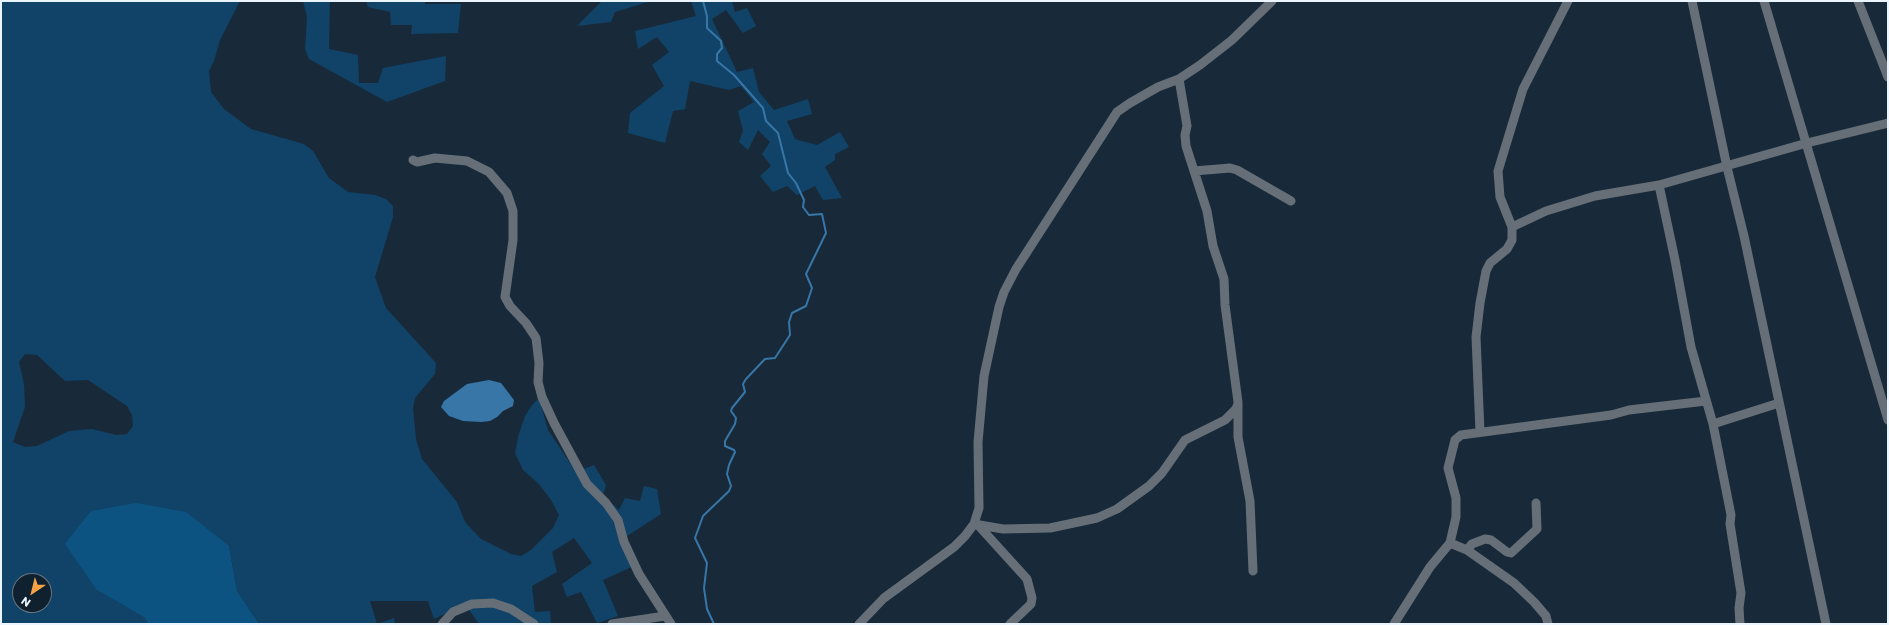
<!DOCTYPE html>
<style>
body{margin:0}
#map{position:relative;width:1889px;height:625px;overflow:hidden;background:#182a39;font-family:Poppins,sans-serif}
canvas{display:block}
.frame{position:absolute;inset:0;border:2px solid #eaf5ff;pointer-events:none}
.north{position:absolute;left:12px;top:573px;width:40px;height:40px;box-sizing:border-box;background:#0f202e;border:1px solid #677582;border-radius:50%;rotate:215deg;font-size:11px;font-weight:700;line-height:16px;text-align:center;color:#eaf5ff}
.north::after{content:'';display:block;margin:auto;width:14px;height:18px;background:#f6a246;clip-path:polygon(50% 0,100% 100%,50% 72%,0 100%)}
</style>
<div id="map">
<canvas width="1889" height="625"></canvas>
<div class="frame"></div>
<div class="north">N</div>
</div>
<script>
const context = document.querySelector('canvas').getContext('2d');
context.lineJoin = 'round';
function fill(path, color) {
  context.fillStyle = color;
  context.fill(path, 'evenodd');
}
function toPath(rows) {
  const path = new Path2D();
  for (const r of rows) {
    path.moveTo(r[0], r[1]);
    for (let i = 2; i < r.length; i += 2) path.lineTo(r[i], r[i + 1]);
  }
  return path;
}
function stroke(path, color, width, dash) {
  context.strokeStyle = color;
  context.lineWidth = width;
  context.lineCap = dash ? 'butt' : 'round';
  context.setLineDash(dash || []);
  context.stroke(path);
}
fill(toPath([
 [1,1,240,1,220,40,214,61,209,71,211,92,224,109,251,129,304,144,313,151,329,178,348,192,375,195,386,199,393,206,393,217,375,277,386,308,436,363,435,374,415,398,413,408,416,439,422,459,457,502,465,522,481,539,511,554,521,556,531,550,553,528,559,515,551,500,539,484,523,470,515,453,518,437,525,416,532,405,539,398,548,430,576,472,594,465,606,485,603,495,619,510,625,498,640,501,644,486,657,489,661,514,621,540,636,565,603,580,618,616,597,623,581,592,567,597,562,584,592,563,574,538,552,552,557,572,532,586,535,612,550,611,551,624,479,624,465,604,434,619,428,601,370,601,377,624,394,618,395,624,259,624,237,591,229,546,97,590,145,618,148,624,1,624],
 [25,354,37,355,65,381,88,380,127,406,132,415,133,426,127,434,116,435,92,429,69,431,37,446,25,447,13,442,25,407,24,384,19,362],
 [20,581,44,581,44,605,20,605],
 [303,1,330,1,329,49,358,55,359,83,378,83,383,68,446,56,445,81,387,102,309,59,305,49,307,17],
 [366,1,425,1,425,4,461,4,458,33,411,34,412,25,391,25,390,12,368,7],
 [602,1,651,1,615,12,611,22,577,26],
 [691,1,732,1,735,12,747,8,756,26,743,33,726,10,712,19,737,72,753,68,759,92,774,110,808,99,812,114,787,121,795,139,817,145,840,132,849,147,835,154,835,160,825,167,842,198,823,200,815,186,797,195,787,186,773,192,760,176,771,166,762,154,770,142,758,130,748,150,739,142,743,131,738,111,754,102,741,86,729,90,690,81,685,109,673,111,665,143,628,133,630,113,664,86,652,65,669,52,657,37,638,49,635,31,696,16]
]), '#104367');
fill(toPath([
 [136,503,186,512,229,546,237,591,259,624,148,624,145,618,97,590,65,544,91,511]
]), '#0d5382');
fill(toPath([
 [489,380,501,383,514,400,513,406,503,411,497,417,490,421,481,422,463,421,449,416,441,407,444,401,467,384]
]), '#3776a7');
stroke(toPath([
 [703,1,707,16,707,28,721,41,722,48,717,54,717,61,734,75,763,108,766,121,778,133,788,173,796,183,804,200,803,207,809,215,822,214,826,233,806,274,812,288,806,306,792,313,789,322,790,335,775,358,765,359,746,379,743,384,745,392,732,408,731,411,736,418,735,424,725,441,725,446,734,450,735,452,729,465,727,474,731,486,729,491,703,516,695,538,707,563,704,588,707,609,714,624]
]), '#3776a7', 2);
stroke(toPath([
 [1692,1,1727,167,1744,236,1826,624],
 [1764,1,1888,420],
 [1858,1,1888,77],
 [1179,79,1187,126,1185,135,1186,146,1207,211,1213,246,1224,279,1225,305,1238,402,1238,437,1250,501,1253,571],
 [413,160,417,162,435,158,467,161,489,172,507,193,513,211,513,240,505,297,510,306,526,323,536,338,539,363,538,382,542,397,554,423,587,484,606,503,618,520,624,542,639,574,671,624],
 [1194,171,1230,168,1237,170,1291,201],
 [1659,185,1675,260,1691,347,1713,424,1731,515,1730,524,1741,593,1739,608,1740,624],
 [1512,227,1546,211,1595,196,1659,185,1807,143,1888,123],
 [1713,424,1779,403],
 [1480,432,1476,337,1480,303,1486,271,1490,263,1507,249,1512,240,1512,227,1500,197,1498,171,1523,89,1568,1],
 [974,524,1003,529,1050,528,1097,518,1117,509,1149,486,1162,473,1185,440,1225,420,1236,409,1238,404],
 [978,525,1027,579,1032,598,1031,604,1010,624],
 [1450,543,1467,550,1514,583,1534,602,1546,616,1548,624],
 [1467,550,1472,544,1485,539,1491,540,1507,552,1511,553,1537,529,1536,503],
 [442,624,453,612,472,604,493,603,511,609,534,624],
 [612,624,665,616],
 [859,624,884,598,954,547,965,536,974,524,979,508,978,442,984,376,999,307,1004,292,1016,269,1110,123,1117,112,1130,103,1158,87,1179,79,1200,65,1232,40,1272,1],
 [1394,624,1430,567,1450,543,1456,517,1456,498,1448,468,1455,440,1461,435,1611,415,1629,410,1706,401]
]), '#666f77', 9);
</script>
